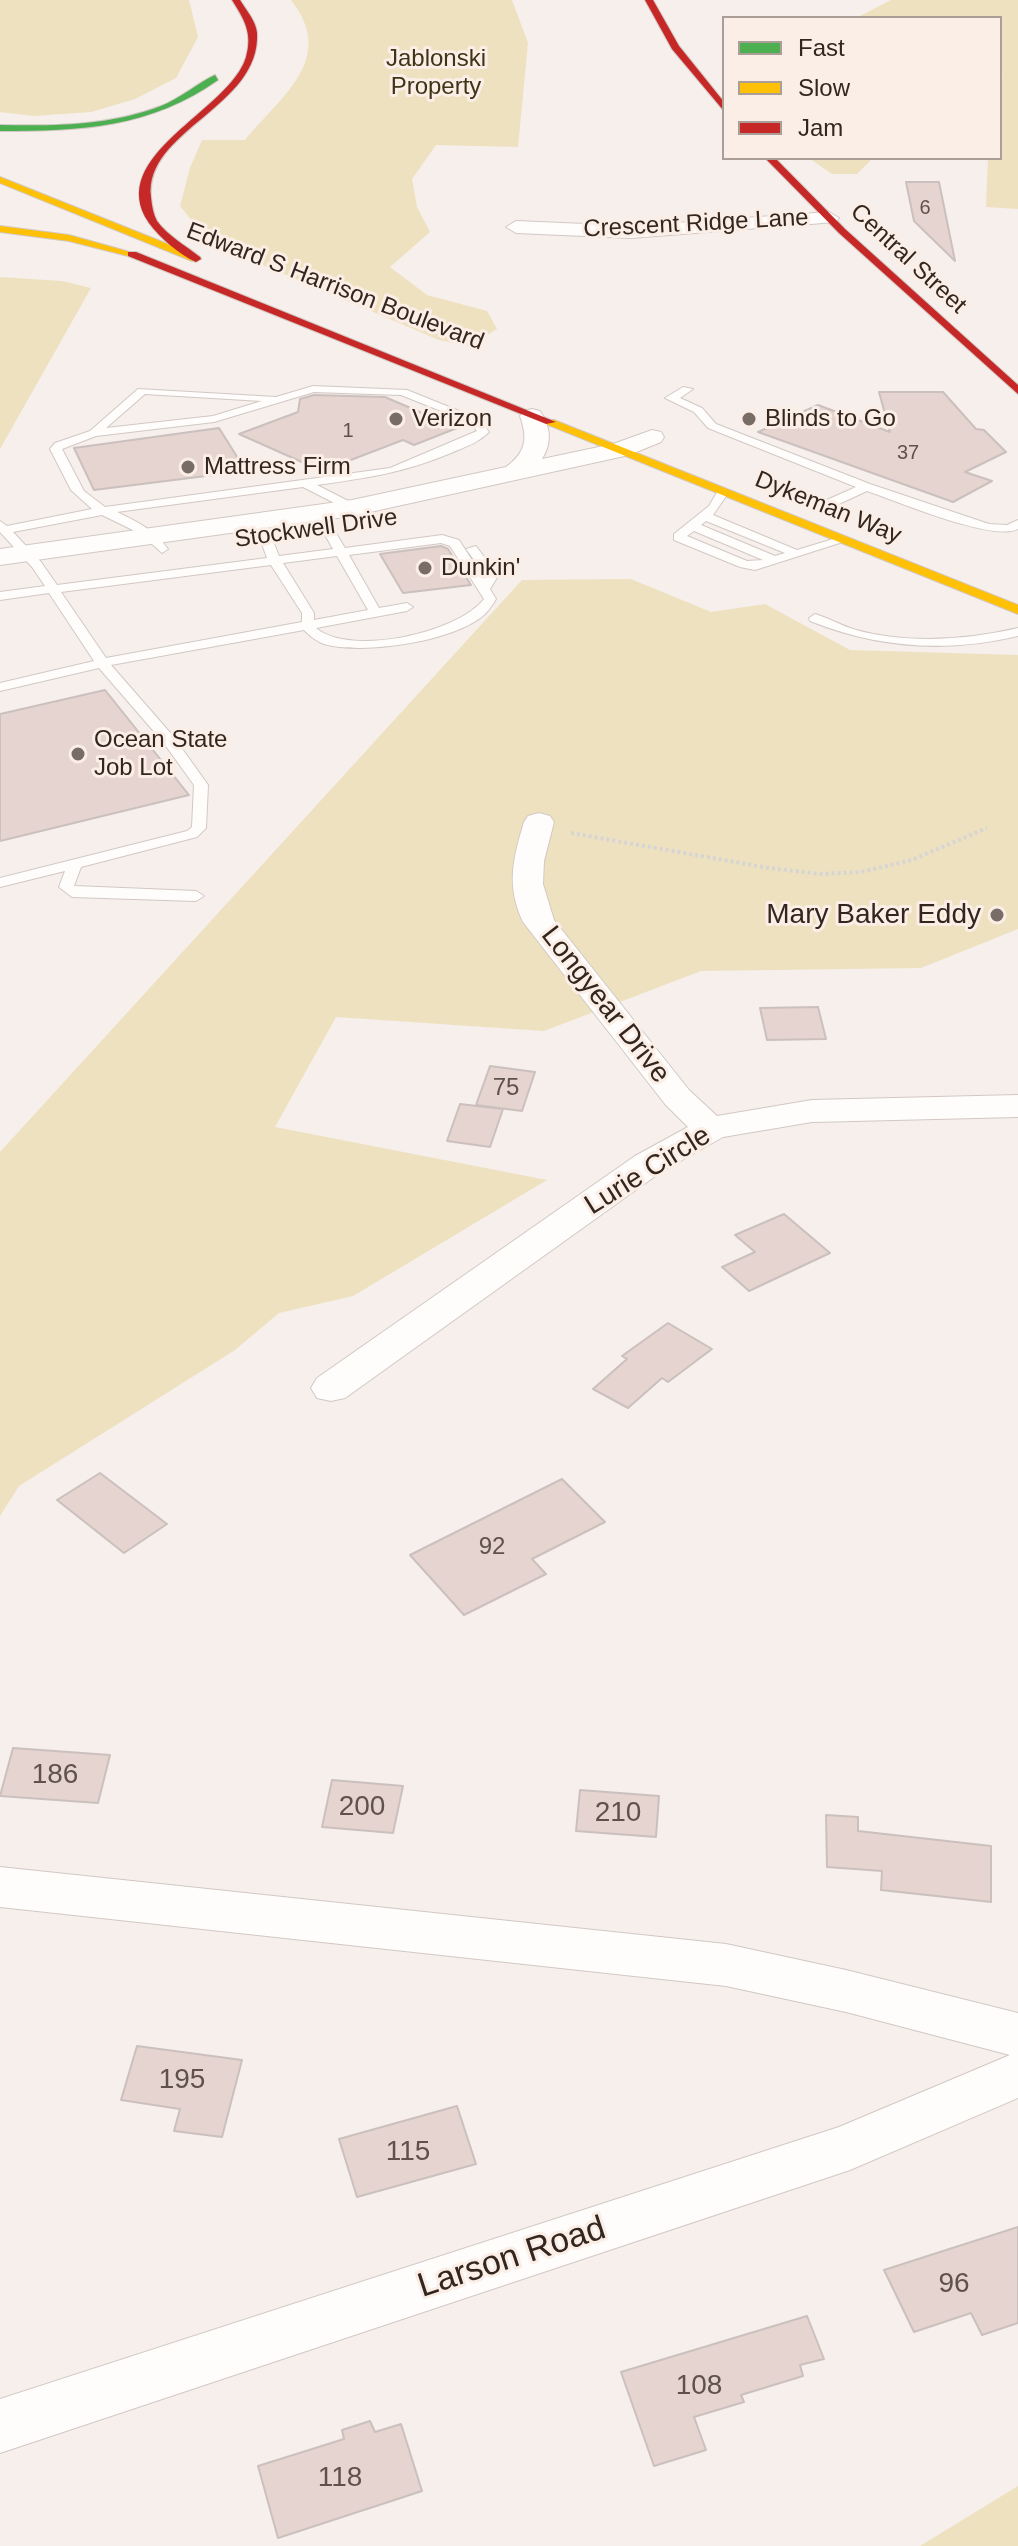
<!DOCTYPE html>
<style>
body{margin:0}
#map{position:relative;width:1018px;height:2546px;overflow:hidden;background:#f6efeb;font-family:Helvetica,sans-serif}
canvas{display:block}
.legend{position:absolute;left:722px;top:16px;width:280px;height:144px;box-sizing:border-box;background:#fbeee6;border:2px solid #ab9e96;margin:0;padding:10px 14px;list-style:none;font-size:24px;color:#32261f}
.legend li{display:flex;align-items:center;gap:16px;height:40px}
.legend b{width:40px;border:2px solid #ab9e96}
</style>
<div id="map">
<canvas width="1018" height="2546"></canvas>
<ul class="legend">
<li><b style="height:10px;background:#4caf50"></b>Fast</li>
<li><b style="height:10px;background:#ffc107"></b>Slow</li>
<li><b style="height:10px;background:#c62828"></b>Jam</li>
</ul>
</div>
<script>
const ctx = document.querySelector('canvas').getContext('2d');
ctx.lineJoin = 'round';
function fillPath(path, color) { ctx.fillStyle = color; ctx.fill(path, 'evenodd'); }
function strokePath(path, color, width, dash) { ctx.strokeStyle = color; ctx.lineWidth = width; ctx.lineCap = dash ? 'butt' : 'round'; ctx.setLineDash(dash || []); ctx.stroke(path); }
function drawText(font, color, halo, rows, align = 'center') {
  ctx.font = font + ' Helvetica,sans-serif'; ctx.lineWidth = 6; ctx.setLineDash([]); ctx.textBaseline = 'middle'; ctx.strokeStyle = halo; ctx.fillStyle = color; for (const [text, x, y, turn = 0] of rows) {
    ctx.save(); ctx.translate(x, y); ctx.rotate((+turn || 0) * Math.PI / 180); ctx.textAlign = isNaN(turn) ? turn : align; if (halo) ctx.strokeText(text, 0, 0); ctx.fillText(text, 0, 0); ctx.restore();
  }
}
fillPath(new Path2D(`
 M0 0H189L198 37 176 78 135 99 91 112 34 116 0 112Z
 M291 0H512L528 43 518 147 436 145 412 179 417 207 430 232 390 267 427 295 487 311 497 329 470 346 439 340 209 242 180 206 190 168 202 140H245C282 95 337 59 291 0Z
 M891 0H1018V209L986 207 988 158H1000V82L1003 78 1000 76V18L858 17Z
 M809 158H873L857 174H832Z
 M0 277 62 281 91 288 0 449Z
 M631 579 711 612 765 604 850 650 1018 655V929L921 968 701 971 544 1031 336 1017 275 1127 547 1180 353 1296 279 1313 235 1350 19 1486 0 1516V1152L522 580Z
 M1018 2486V2546H920Z`), '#eee1c0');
const building = new Path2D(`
 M906 182H939L955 261 914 221Z
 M879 392H943L976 429 984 430 1006 452 965 472 992 481 953 502 758 432 818 405 890 432Z
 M314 395 385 397 457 428 414 445 403 440 322 471 239 434 298 412 300 399Z
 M219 428 246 471 94 490 74 448Z
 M441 546 448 549 471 585 403 593 380 554Z
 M105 690 189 795 0 841V714Z
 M818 1007 826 1039 767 1040 760 1008Z
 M490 1066 535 1072 522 1111 476 1105Z
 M460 1104 503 1109 490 1147 447 1141Z
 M784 1214 830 1253 749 1291 722 1267 755 1252 735 1235Z
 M668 1323 712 1349 668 1382 662 1378 628 1408 593 1389 627 1359 622 1356Z
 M100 1473 167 1524 124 1553 57 1500Z
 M562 1479 605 1522 532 1559 546 1574 464 1615 410 1555Z
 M13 1748 110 1755 98 1803 0 1796Z
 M332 1780 403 1786 393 1833 322 1827Z
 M580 1790 659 1796 656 1837 576 1831Z
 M826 1815 858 1817V1831L991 1846V1902L881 1890 882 1871 827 1867Z
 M137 2046 242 2060 222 2137 174 2131 180 2109 121 2100Z
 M457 2106 476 2164 357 2197 339 2139Z
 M1018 2227V2323L982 2335 971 2313 914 2332 884 2270Z
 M807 2316 824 2359 800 2365 803 2376 741 2395 744 2402 694 2417 706 2450 654 2466 621 2372Z
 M370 2421 375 2432 401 2424 422 2491 278 2538 258 2466 344 2439 342 2430Z`);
fillPath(building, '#e5d4cf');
strokePath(building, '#cbc0bd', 2);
const lane = new Path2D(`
 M313 386 407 390 479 419 489 432C478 443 465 447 451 453 403 473 367 478 317 485L356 505V511L352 512 303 487 117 512C138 522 154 530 168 549L162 553 141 534 102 515 13 532 41 562 57 585 267 558 259 536 265 532 271 536 279 556 333 549 321 528 327 524 331 525 345 548 442 535 459 540 484 579 486 576 466 549 476 546 498 576 490 589 496 599C493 604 489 610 485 614 455 642 362 655 324 644 316 641 310 636 304 630L111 665 173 736 208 785 206 828 197 837 81 867 74 886 196 891 204 896 196 901 72 897 59 887 65 871 0 887V878L187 831 192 827 194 785 163 742 99 668 0 691V683L94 661 49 593 0 600V592L45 586 32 567 0 532V521L7 526 92 509 71 490 50 449 55 443 90 431 138 389 276 397ZM314 392 401 395 471 423 477 431 390 468 105 507 84 491 62 449 96 436 214 422ZM145 394 262 401 213 416 106 428ZM441 543 450 546 484 599C458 633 350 657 316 628L407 611 413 607 407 603 379 608 349 555ZM337 556 368 610 314 620V613L283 563ZM271 565 302 613V622L106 658 61 592Z
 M683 387 693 389 680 398 702 408 716 424 870 484 989 524 1007 525 1018 520V529C992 542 897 501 867 491L828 509H820V503L856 487 708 428 694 412 665 398Z
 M719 489 729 492 713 515 797 550 843 536 849 540 755 570 740 567 674 540V534L709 506ZM706 521 785 553 775 556 701 525ZM694 531 763 560 747 561 687 536Z
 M815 614C829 618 842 626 856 630 908 644 966 640 1018 628V636C947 653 877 648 810 621L809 618Z`);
const street = new Path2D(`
 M829 212 839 218 836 222 631 238 516 233 506 227 516 221 631 226Z
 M532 409 540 411C551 427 552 443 542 459L613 444 652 430 661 432 664 437 661 442 629 455 352 516 0 565V549L352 500 506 467C526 452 528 439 520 416L524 411Z
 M539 813 550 816 554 822 544 861 543 884 554 920 689 1090 717 1116 812 1100 1018 1095V1117L812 1122 723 1137 661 1172 345 1398 331 1401 317 1398 311 1388 317 1378 635 1156 688 1127 665 1104 523 922C506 886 513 858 524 822L528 816Z
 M0 1867 726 1944 846 1970 1018 2013V2098L850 2170 0 2453V2399L839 2127 1010 2055 846 2012 726 1986 0 1907Z`);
const fast = new Path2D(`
 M215 75 218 80C150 128 81 131 0 131V125C54 126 109 126 161 106 181 98 196 84 215 75Z`);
const slow = new Path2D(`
 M0 177 200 257 201 259 192 261 0 183Z
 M0 226 69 235 137 254 132 257 69 241 0 232Z
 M546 420H554L1018 605V614L546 424Z`);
const jam = new Path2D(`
 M232 0H240C246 10 256 21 257 33 261 107 144 130 151 197 152 206 153 213 157 221 168 236 186 246 200 257L201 259 196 262C180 255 160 238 149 223 103 156 231 110 246 57 253 33 244 19 232 0Z
 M645 0H653L679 46 724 102V111L672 49Z
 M765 158H775L845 229 1018 385V394L839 233Z
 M128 252H136L556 422 546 424 128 256Z`);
strokePath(lane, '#d2c8c3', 2);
strokePath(street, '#d2c8c3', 2);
strokePath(fast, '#d2c8c3', 2);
strokePath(slow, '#d2c8c3', 2);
strokePath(jam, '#d2c8c3', 2);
strokePath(new Path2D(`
 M571 833 769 868 821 874 861 872 912 860 987 828`), '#d7d5d3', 4, [3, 3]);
fillPath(lane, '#fefdfc');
fillPath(street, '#fefdfc');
fillPath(fast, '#4caf50');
fillPath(slow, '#ffc107');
fillPath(jam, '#c62828');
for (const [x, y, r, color] of [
 [396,419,8,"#776c66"],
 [749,419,8,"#776c66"],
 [188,467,8,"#776c66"],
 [425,568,8,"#776c66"],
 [78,754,8,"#776c66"],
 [997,915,8,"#776c66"]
]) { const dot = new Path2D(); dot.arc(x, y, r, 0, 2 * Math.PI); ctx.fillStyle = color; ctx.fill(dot); strokePath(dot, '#fbeee6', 3); }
drawText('20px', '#5f524b', null, [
 ["6",925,208],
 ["1",348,431],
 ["37",908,453]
]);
drawText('24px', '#3f3516', '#fbeee6', [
 ["Jablonski",436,59],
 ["Property",436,87]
]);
drawText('24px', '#32261f', '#fbeee6', [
 ["Crescent Ridge Lane",696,224,-3],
 ["Central Street",908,259,43],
 ["Edward S Harrison Boulevard",335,287,21],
 ["Dykeman Way",828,508,22],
 ["Stockwell Drive",316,529,-8]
]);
drawText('24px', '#32261f', '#fbeee6', [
 ["Verizon",412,419],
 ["Blinds to Go",765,419],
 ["Mattress Firm",204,467],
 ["Dunkin'",441,568],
 ["Ocean State",94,740],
 ["Job Lot",94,768]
], 'left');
drawText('24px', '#5f524b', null, [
 ["75",506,1088],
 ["92",492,1547]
]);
drawText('28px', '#32261f', '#fbeee6', [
 ["Mary Baker Eddy",981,915]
], 'right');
drawText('28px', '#32261f', '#fbeee6', [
 ["Longyear Drive",605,1005,52],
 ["Lurie Circle",648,1171,-32]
]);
drawText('28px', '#5f524b', null, [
 ["186",55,1775],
 ["200",362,1807],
 ["210",618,1813],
 ["195",182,2080],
 ["115",408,2152],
 ["96",954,2284],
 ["108",699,2386],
 ["118",340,2478]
]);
drawText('34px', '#32261f', '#fbeee6', [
 ["Larson Road",512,2258,-18]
]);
</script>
